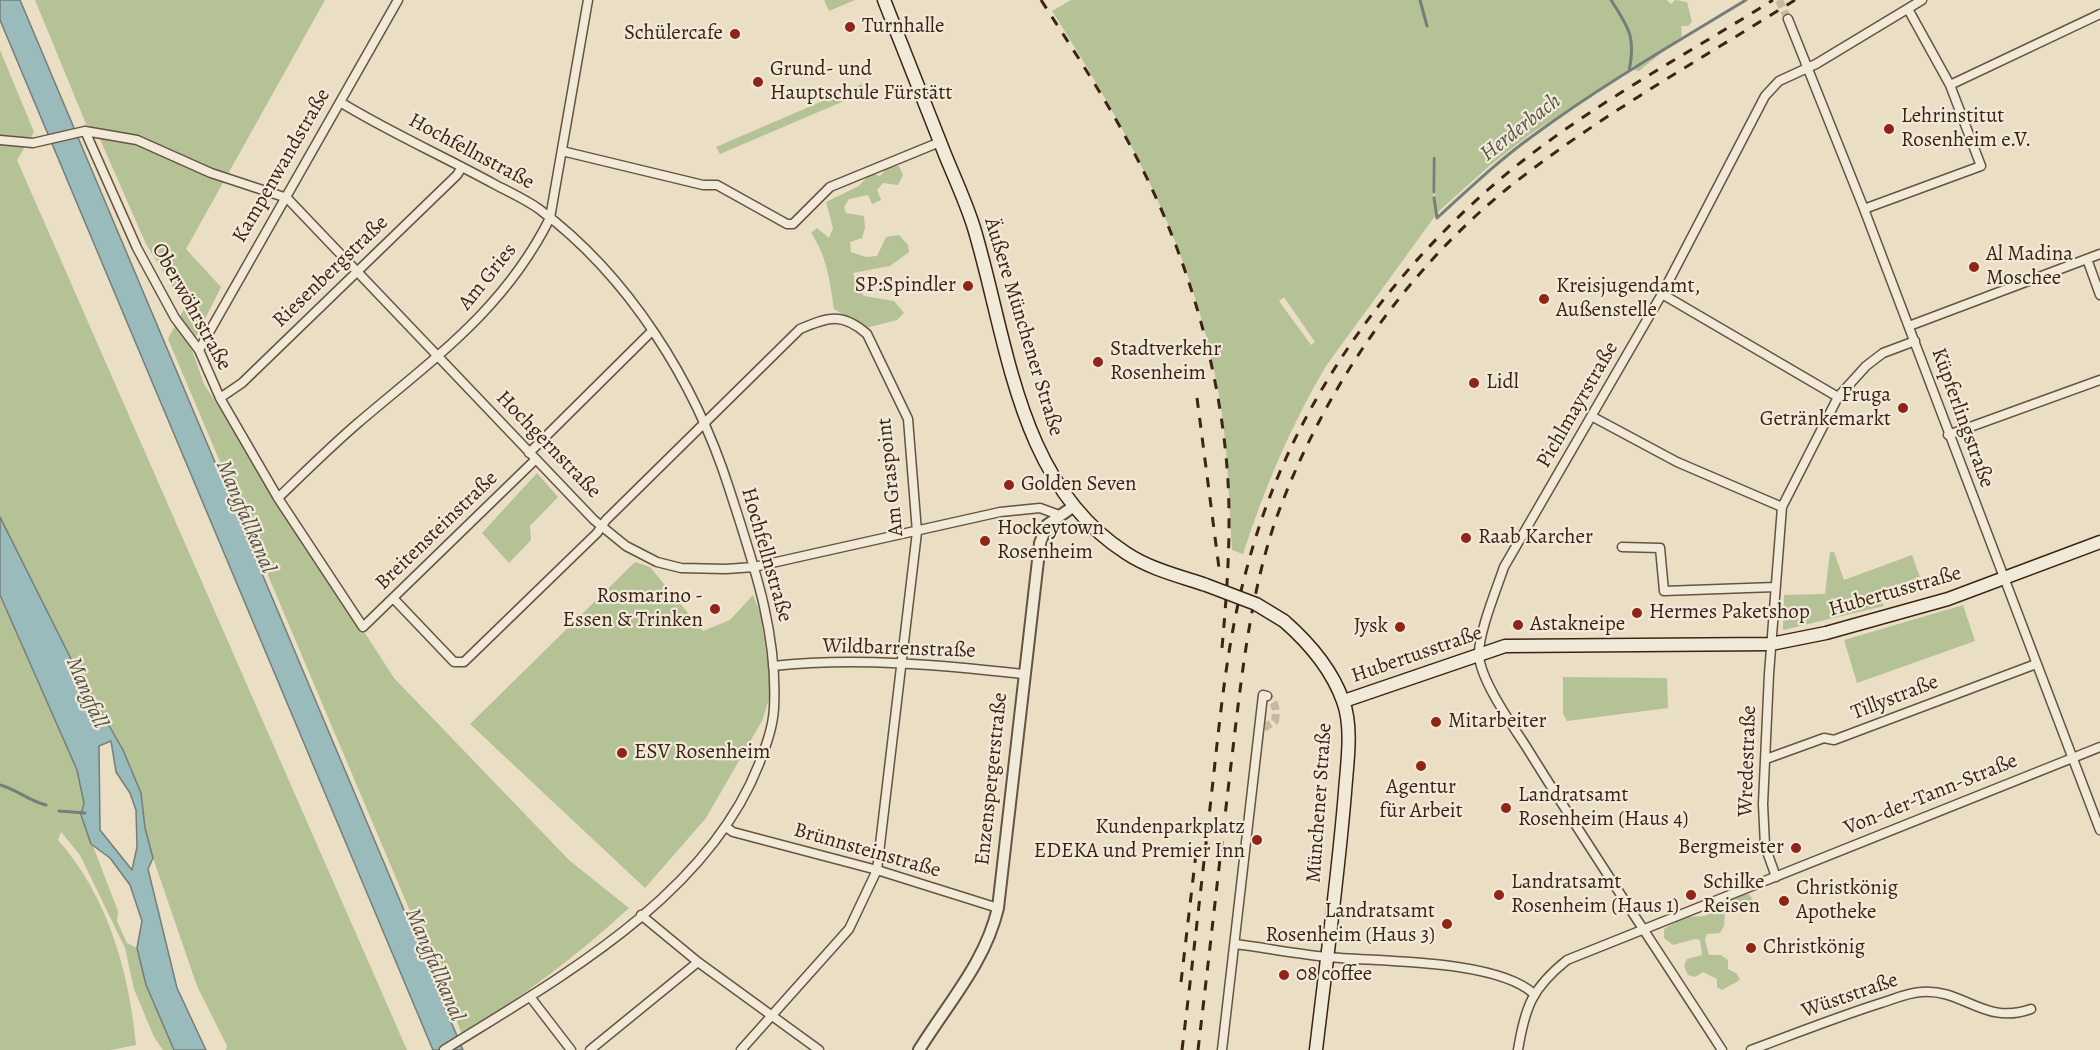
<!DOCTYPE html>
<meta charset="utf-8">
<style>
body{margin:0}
canvas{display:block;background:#eadec4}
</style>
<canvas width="2100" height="1050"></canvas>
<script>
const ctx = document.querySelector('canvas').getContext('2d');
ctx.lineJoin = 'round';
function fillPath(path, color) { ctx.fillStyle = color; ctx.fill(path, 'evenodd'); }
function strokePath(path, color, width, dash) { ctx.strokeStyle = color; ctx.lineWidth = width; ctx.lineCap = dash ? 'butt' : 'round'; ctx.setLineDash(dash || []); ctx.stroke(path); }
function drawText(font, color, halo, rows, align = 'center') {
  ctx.font = font + ' Alegreya,serif'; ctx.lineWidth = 4.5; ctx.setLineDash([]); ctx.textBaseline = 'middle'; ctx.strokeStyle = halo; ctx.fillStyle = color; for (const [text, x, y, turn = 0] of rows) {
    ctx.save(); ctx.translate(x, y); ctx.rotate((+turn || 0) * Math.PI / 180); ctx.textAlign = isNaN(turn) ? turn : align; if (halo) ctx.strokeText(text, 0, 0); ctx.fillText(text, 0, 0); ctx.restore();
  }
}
fillPath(new Path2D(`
 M35 0H325L186 249 221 287 191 347 204 384 394 678 570 861 629 908C577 956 522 997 462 1034L168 339 185 307 146 244 96 130 86 124Z
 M824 0H855L829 11Z
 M1071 0H1667L1671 4 1675 0 1687 2 1692 22 1688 26H1681L1682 36 1639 71 1635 70V65L1529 135 1488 167 1438 212 1326 366C1291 425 1264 489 1243 554L1232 550C1229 500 1228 450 1220 400 1194 251 1132 137 1052 11ZM1435 156 1436 193 1433 197 1432 157ZM1284 297 1315 342 1311 345 1279 301Z
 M0 50 34 132 17 160 407 1050H226L227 1046 197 986 153 858 123 750 71 659 0 517Z
 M862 84 865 92 720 154 716 147Z
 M899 166 903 175 898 185 883 183 877 190 881 200 872 204 868 195 849 199 844 207 846 213 864 216 865 228 862 238 850 242 851 252 866 257 877 256 886 237 899 235 908 245 909 252 890 266 853 273 857 288 864 296 894 301 904 313 897 320 866 328 834 309C830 282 827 256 811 233L817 228 829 238 833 228 826 202 859 186 871 173 880 176 888 167Z
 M537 473 558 497 530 526 531 540 509 563 482 533Z
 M1830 552H1834L1844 580 1912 555 1920 577 1879 591 1884 606 1783 630 1784 595 1825 594Z
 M635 562 650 567 703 631 730 620 753 595 760 613 772 690 762 721 706 818 645 888 470 724Z
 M0 595 77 770 84 803 81 815 118 911 117 921 127 943 137 948 146 985 174 1050H163L154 1037 134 989 125 948 80 855 61 832 58 840C108 896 129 972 136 1045L111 1050H0Z
 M1963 605 1975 641 1857 683 1844 640Z
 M1563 677 1667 678 1668 708 1567 721 1563 714Z
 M1749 894 1753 900V910L1743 908 1725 913 1724 926 1720 933 1707 934 1705 940 1709 955H1721L1728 960V969L1737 974 1740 980 1722 990 1717 987V979L1703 972 1695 977 1688 975 1684 966 1687 959 1702 955 1700 940 1695 939 1673 945 1664 938V929L1685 917 1705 916 1737 896Z`), '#b5c296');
const water = new Path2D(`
 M0 0H20L463 1050H433L0 20Z
 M0 517 71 659 123 750 141 793 145 828 153 858 148 869 177 988 206 1050H174L146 985 137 948 142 921 130 885 110 858 91 844 81 815 84 803 77 770 0 595ZM111 741 116 772 130 793 136 810 137 847 132 870 100 830 99 746Z`);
fillPath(water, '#9abbbb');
strokePath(water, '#757e79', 1.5);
strokePath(new Path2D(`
 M1420 0 1427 26
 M1611 0C1629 28 1636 37 1629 71
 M1434 192V158
 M1434 198 1437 218C1469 189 1499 160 1534 135 1602 85 1675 43 1746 0
 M0 785C18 790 29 801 46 805
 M59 811 85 813`), '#757e79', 3);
strokePath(new Path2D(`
 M1779 0 1788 19
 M1264 728 1275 721C1277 710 1276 702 1267 696`), '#c7b9a1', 8, [8, 4]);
const minor = new Path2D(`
 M1788 19 1864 209 2100 830
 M1950 85 2100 14
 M340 102C389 132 443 156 494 184 509 192 525 199 539 209 629 276 695 382 729 488 752 560 778 631 774 708 773 727 766 746 759 764 707 897 559 978 444 1050
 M85 131 137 248 175 318 199 350 220 398 278 498 363 627 535 460
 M0 140 33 143 85 131 137 140 211 173 287 198 594 520 626 546 657 562 681 568 726 569 754 567 1000 512 1040 508 1059 515
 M562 151 703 185H717L787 224H793L830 187 940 142
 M1864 209 1981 166 1950 85 1908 9
 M2087 259 2100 295
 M1662 294 1838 397
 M1909 326 2100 254
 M199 350 398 0
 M220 398 242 383 457 175 462 167
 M1593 417 1677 462 1782 507
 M1948 435 2100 380
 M529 453 652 331
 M278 498C304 473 330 447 358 423 433 359 504 310 550 218L588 0
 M1622 547 1660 548 1664 591 1775 587
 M393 598 454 662H464L597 533 606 520 800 329C828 317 842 312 867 334L908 419 917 532 877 870 849 929 741 1050
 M773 666C855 657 942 665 1023 674
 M1766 759 1824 738 1834 740 2036 664
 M726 827 733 832 877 870 998 908
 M1776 877 1765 846 1763 804 1769 674 1782 507 1838 397 1866 366 1883 353 1915 341
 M641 915 698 962 819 1050
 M1236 944C1266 948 1297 954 1327 957 1379 962 1494 959 1533 993
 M531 998 571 1050
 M590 1050 698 962
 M1222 1050 1263 695 1267 696
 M1518 1050C1525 1007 1532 988 1567 960L2100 747
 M1722 1050C1657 949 1590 850 1527 748 1513 726 1480 680 1479 655 1478 634 1497 588 1504 567L1662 294 1765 96 1779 81 1816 64 1922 0
 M1751 1050C1794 1034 1837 1017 1881 1003 1894 999 1907 993 1921 992 1963 988 1984 1026 2031 1009`);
const tertiary = new Path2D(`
 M919 1050C948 1003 985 963 998 908L1040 543 1047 525 1074 506`);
const secondary = new Path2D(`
 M884 0C904 51 924 101 944 152 954 177 966 202 974 228 1008 341 1017 483 1126 553 1150 569 1179 576 1206 585
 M1284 621C1308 642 1332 670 1343 701 1353 727 1347 764 1345 792 1338 878 1326 964 1316 1050
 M1344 701 1505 646 1771 644 1826 633 1948 599 2100 542`);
strokePath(minor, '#685241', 11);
strokePath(tertiary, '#685241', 14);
strokePath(secondary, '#3d2315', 15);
strokePath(minor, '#f1ead9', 8);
strokePath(tertiary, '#f1ead9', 10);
strokePath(secondary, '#f1ead9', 12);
strokePath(new Path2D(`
 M1041 0C1072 48 1104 96 1131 147 1185 247 1221 367 1228 481 1231 537 1227 592 1222 648
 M1197 398 1219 568
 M1181 982 1197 845
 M1182 1050C1193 960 1203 870 1213 781 1221 708 1228 635 1248 564 1288 414 1381 281 1498 181 1581 110 1681 58 1773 0
 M1198 1050C1210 949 1221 848 1233 748 1242 672 1251 591 1276 519 1322 392 1403 273 1508 188 1597 117 1698 61 1795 0`), '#3d2315', 3, [10, 10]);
const secondaryBridge = new Path2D(`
 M1206 585 1256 604 1284 621`);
strokePath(secondaryBridge, '#3d2315', 15, []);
strokePath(secondaryBridge, '#f1ead9', 12);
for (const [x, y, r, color] of [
 [850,27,6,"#8f2418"],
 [735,34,6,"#8f2418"],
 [758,82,6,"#8f2418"],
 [1889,129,6,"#8f2418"],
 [1974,267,6,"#8f2418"],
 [968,286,6,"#8f2418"],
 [1544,299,6,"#8f2418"],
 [1098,362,6,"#8f2418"],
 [1474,383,6,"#8f2418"],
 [1903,408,6,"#8f2418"],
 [1009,485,6,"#8f2418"],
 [1466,538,6,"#8f2418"],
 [985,541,6,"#8f2418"],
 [715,609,6,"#8f2418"],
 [1637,613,6,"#8f2418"],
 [1518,625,6,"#8f2418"],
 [1400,627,6,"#8f2418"],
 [1436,722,6,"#8f2418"],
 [622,753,6,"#8f2418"],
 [1421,766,6,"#8f2418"],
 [1506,808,6,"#8f2418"],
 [1257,840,6,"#8f2418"],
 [1796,848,6,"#8f2418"],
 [1499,895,6,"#8f2418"],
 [1691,895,6,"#8f2418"],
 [1784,901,6,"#8f2418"],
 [1447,924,6,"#8f2418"],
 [1751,948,6,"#8f2418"],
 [1284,975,6,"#8f2418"]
]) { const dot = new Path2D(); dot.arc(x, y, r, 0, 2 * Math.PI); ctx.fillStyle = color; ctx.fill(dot); strokePath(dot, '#f1ead9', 2); }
drawText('21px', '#3d2315', '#f1ead9', [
 ["Turnhalle",862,27],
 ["Schülercafe",723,34,"right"],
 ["Grund- und",770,70],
 ["Hauptschule Fürstätt",770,94],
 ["Lehrinstitut",1901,117],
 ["Rosenheim e.V.",1901,141],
 ["Al Madina",1986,255],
 ["Moschee",1986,279],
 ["SP:Spindler",956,286,"right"],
 ["Kreisjugendamt,",1556,287],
 ["Außenstelle",1556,311],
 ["Stadtverkehr",1110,350],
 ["Rosenheim",1110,374],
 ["Lidl",1486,383],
 ["Fruga",1891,396,"right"],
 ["Getränkemarkt",1891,420,"right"],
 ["Golden Seven",1021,485],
 ["Hockeytown",997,529],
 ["Rosenheim",997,553],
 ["Raab Karcher",1478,538],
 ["Rosmarino -",703,597,"right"],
 ["Essen & Trinken",703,621,"right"],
 ["Hermes Paketshop",1649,613],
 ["Astakneipe",1530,625],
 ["Jysk",1388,627,"right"],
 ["Mitarbeiter",1448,722],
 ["ESV Rosenheim",634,753],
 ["Agentur",1421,788,"center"],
 ["für Arbeit",1421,812,"center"],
 ["Landratsamt",1518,796],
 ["Rosenheim (Haus 4)",1518,820],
 ["Kundenparkplatz",1245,828,"right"],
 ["EDEKA und Premier Inn",1245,852,"right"],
 ["Bergmeister",1784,848,"right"],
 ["Landratsamt",1511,883],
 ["Rosenheim (Haus 1)",1511,907],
 ["Schilke",1703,883],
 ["Reisen",1703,907],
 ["Christkönig",1796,889],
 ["Apotheke",1796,913],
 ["Landratsamt",1435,912,"right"],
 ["Rosenheim (Haus 3)",1435,936,"right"],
 ["Christkönig",1763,948],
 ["08 coffee",1296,975]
], 'left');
drawText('21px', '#3d2315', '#f1ead9', [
 ["Hochfellnstraße",471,152,28],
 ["Kampenwandstraße",282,166,-60],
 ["Riesenbergstraße",331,272,-44],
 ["Am Gries",488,277,-51],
 ["Oberwöhrstraße",191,307,61],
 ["Äußere Münchener Straße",1023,327,73],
 ["Pichlmayrstraße",1578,405,-60],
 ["Küpferlingstraße",1962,418,70],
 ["Hochgernstraße",548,445,46],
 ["Am Graspoint",891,477,-96],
 ["Breitensteinstraße",437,531,-44],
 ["Hochfellnstraße",766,555,74],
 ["Hubertusstraße",1895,592,-16],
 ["Wildbarrenstraße",899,649,2],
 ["Hubertusstraße",1417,655,-19],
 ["Tillystraße",1895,698,-21],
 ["Wredestraße",1748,761,-88],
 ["Enzenspergerstraße",992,779,-84],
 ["Von-der-Tann-Straße",1931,795,-22],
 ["Münchener Straße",1320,803,-86],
 ["Brünnsteinstraße",867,851,16],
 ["Wüststraße",1850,996,-19]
]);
drawText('italic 22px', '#595147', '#f1ead9', [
 ["Herderbach",1521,128,-38],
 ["Mangfallkanal",245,517,67],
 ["Mangfall",86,693,67],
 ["Mangfallkanal",434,965,67]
]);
</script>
